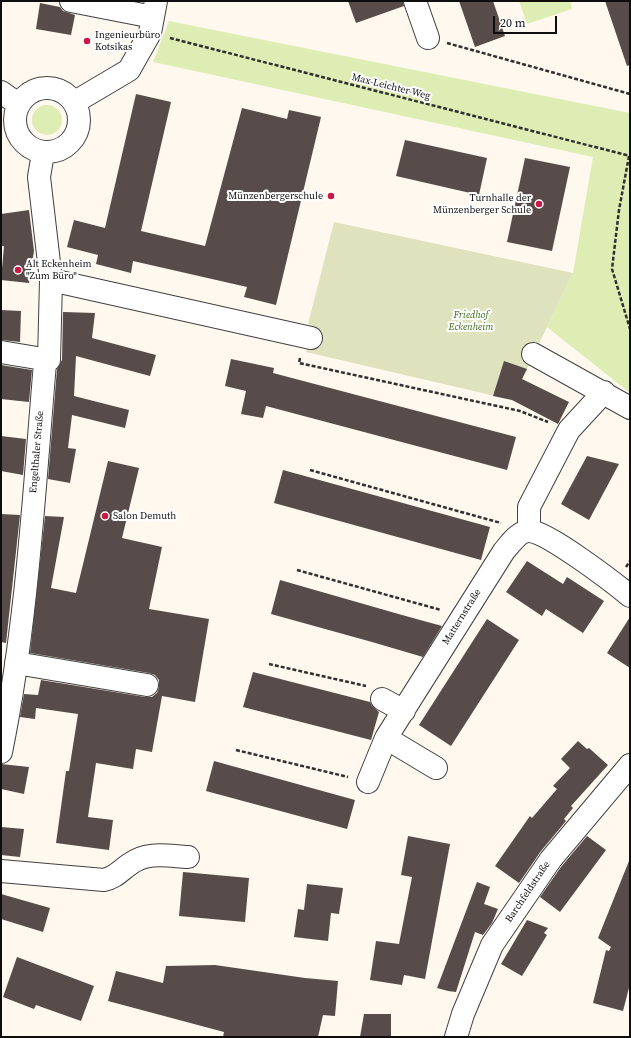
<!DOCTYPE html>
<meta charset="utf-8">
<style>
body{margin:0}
#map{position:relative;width:631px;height:1038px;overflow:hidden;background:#fff8ee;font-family:"Source Serif 4",serif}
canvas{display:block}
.frame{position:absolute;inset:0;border:2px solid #0e0e0e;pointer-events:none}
.scale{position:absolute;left:493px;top:16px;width:64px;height:18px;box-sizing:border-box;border:2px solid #0e0e0e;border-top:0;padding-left:5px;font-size:12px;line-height:14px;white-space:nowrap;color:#0e0e0e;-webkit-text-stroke:3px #fff;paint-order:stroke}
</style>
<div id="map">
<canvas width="631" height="1038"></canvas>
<div class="frame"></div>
<div class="scale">20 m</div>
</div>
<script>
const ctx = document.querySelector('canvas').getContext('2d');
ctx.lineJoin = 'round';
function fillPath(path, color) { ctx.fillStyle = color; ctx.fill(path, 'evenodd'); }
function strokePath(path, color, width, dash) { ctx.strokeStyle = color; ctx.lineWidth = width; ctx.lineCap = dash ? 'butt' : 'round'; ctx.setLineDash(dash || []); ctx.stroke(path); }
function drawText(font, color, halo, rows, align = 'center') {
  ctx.font = font + ' "Source Serif 4",serif'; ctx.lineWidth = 4; ctx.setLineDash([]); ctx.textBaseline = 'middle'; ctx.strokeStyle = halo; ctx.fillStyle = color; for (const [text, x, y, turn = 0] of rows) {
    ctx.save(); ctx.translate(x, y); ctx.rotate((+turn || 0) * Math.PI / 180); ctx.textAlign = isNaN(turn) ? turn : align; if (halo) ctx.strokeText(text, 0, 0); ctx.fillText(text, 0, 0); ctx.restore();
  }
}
fillPath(new Path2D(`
 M519 1H570L572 9 527 24Z
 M169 21 630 113V393L547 327 573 273 593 157 153 62Z
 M32 120a15 15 0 1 1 30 0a15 15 0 1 1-30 0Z`), '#deedb4');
fillPath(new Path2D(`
 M334 222 573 273 512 400 306 352 313 326 308 324Z`), '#dfe3bd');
fillPath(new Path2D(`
 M348 1H403L404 6 356 23Z
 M459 1H493L505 36 475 47Z
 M605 1H630V65L627 66Z
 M40 3 60 7 63 11 75 15 71 35 36 29Z
 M136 94 171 102 141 231 205 246 242 108 287 119 289 110 321 117 276 305 244 297 247 287 133 261 131 273 96 264 98 255 67 247 74 220 105 228Z
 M405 140 487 158 479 195 396 176Z
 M525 158 570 167 552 251 507 242Z
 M29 210 34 251 29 283 1 280 4 246H1V214Z
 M1 310 21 311 20 342 1 340Z
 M63 312 95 313 92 338 156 355 150 376 76 356 74 396 129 410 125 428 72 415 68 448 76 449 70 483 48 479 57 369 62 360Z
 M231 359 274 368 273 373 516 437 507 470 266 406 263 418 241 414 246 391 225 386Z
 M504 361 527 369 522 379 569 402 558 424 512 400 493 396Z
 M1 365 32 370 29 402 1 399Z
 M1 436 26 439 23 475 1 471Z
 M587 456 619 464 589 520 561 504Z
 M108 461 139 468 122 538 162 547 149 609 209 619 195 702 162 696 152 752 136 749 133 769 96 763 88 817 113 820 109 850 56 843 66 771H69L78 714 36 708 35 719 20 717 24 694 38 695 41 680 145 697H152L157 693 159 687V680L155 675 149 673 30 653 45 516 64 517 51 588 76 593Z
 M283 470 490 527 481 560 274 503Z
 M1 514 20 515 6 643 1 642Z
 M527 561 563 584 567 577 604 601 583 633 546 609 542 616 506 592Z
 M280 580 402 615 442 626 423 657 372 642 271 614Z
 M630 617V668L607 653Z
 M487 619 519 640 451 746 419 725Z
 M253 672 370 702 372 706 379 712 371 740 243 707Z
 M578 741 587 749 589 748 608 765 571 806 573 808 564 819 566 821 541 851 519 883 495 866 530 816 532 818 557 789 553 786 570 768 561 759Z
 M214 761 355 800 347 829 206 791Z
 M1 764 29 767 24 794 1 789Z
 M1 827 24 829 20 857 1 855Z
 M408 836 450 844 425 979 404 975 402 985 370 980 376 941 399 944 412 877 401 875Z
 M587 836 606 850 560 912 540 897 561 867Z
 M629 861 630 984 623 1011 593 1003 606 950 609 951 611 947 598 938Z
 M183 872 249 878 245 922 179 916Z
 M477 882 490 887 484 904 498 909 492 923 483 935 475 932 456 992 448 991 437 988Z
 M307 884 343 888 339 914 331 913 328 941 294 937 298 909 304 910Z
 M1 894 50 908 43 932 1 919Z
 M527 920 548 928 544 933 547 935 522 976 501 964Z
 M17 957 94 986 81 1021 36 1005 34 1009 3 997Z
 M215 965 305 978 338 981 335 1016 323 1015 318 1037H223L224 1032 108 1001 116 971 163 983 166 966Z
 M364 1014H391V1037H360Z`), '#574c49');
const minor = new Path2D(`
 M71 1 153 17
 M415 1 428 38
 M15 120a32 32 0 1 1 64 0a32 32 0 1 1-64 0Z
 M1 92 18 104
 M75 102 129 70 150 33 156 1
 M51 280 311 338
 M1 352 49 360
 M533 354 630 408
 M529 531V507L569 430 604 392
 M16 663 147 685
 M382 699 404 711
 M386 738 504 551C510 544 520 530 530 531 549 533 613 582 630 596
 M1 752C27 625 34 493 45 363L49 360 51 280 39 177 43 153
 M368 782 386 738 436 768
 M1 871 104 880C115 878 121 870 130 864 147 851 168 856 188 857
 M456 1037 463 1014 492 945 551 859 630 765`);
strokePath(minor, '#414141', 24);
strokePath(new Path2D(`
 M170 38 630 156
 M447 43 630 94
 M629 156 619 210 612 269 630 329
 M300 358 299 363 520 411 548 422
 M310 470 501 523
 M626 567 630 561
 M297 570 441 610
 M269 664 366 686
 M236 750 348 777`), '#303030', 2.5, [4, 2]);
strokePath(minor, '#fff', 22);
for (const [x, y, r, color] of [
 [87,41,4,"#ca1947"],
 [331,196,4,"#ca1947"],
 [539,204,4,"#ca1947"],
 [18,270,4,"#ca1947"],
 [105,516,4,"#ca1947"]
]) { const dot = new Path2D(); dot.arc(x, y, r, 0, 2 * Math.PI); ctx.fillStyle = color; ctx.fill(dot); strokePath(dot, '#fff', 1.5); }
drawText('10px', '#0e0e0e', '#fff', [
 ["Ingenieurbüro",95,35],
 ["Kotsikas",95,47],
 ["Münzenbergerschule",323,196,"right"],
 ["Turnhalle der",531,198,"right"],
 ["Münzenberger Schule",531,210,"right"],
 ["Alt Eckenheim",26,264],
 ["\"Zum Büro\"",26,276],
 ["Salon Demuth",113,516]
], 'left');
drawText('10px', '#0e0e0e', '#fff', [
 ["Max-Leichter-Weg",391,87,14],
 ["Engelthaler Straße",37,452,-85],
 ["Matternstraße",462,617,-58],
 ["Barchfeldstraße",528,892,-56]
]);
drawText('italic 10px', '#3b6b18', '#fff', [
 ["Friedhof",471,315],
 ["Eckenheim",471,327]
]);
</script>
